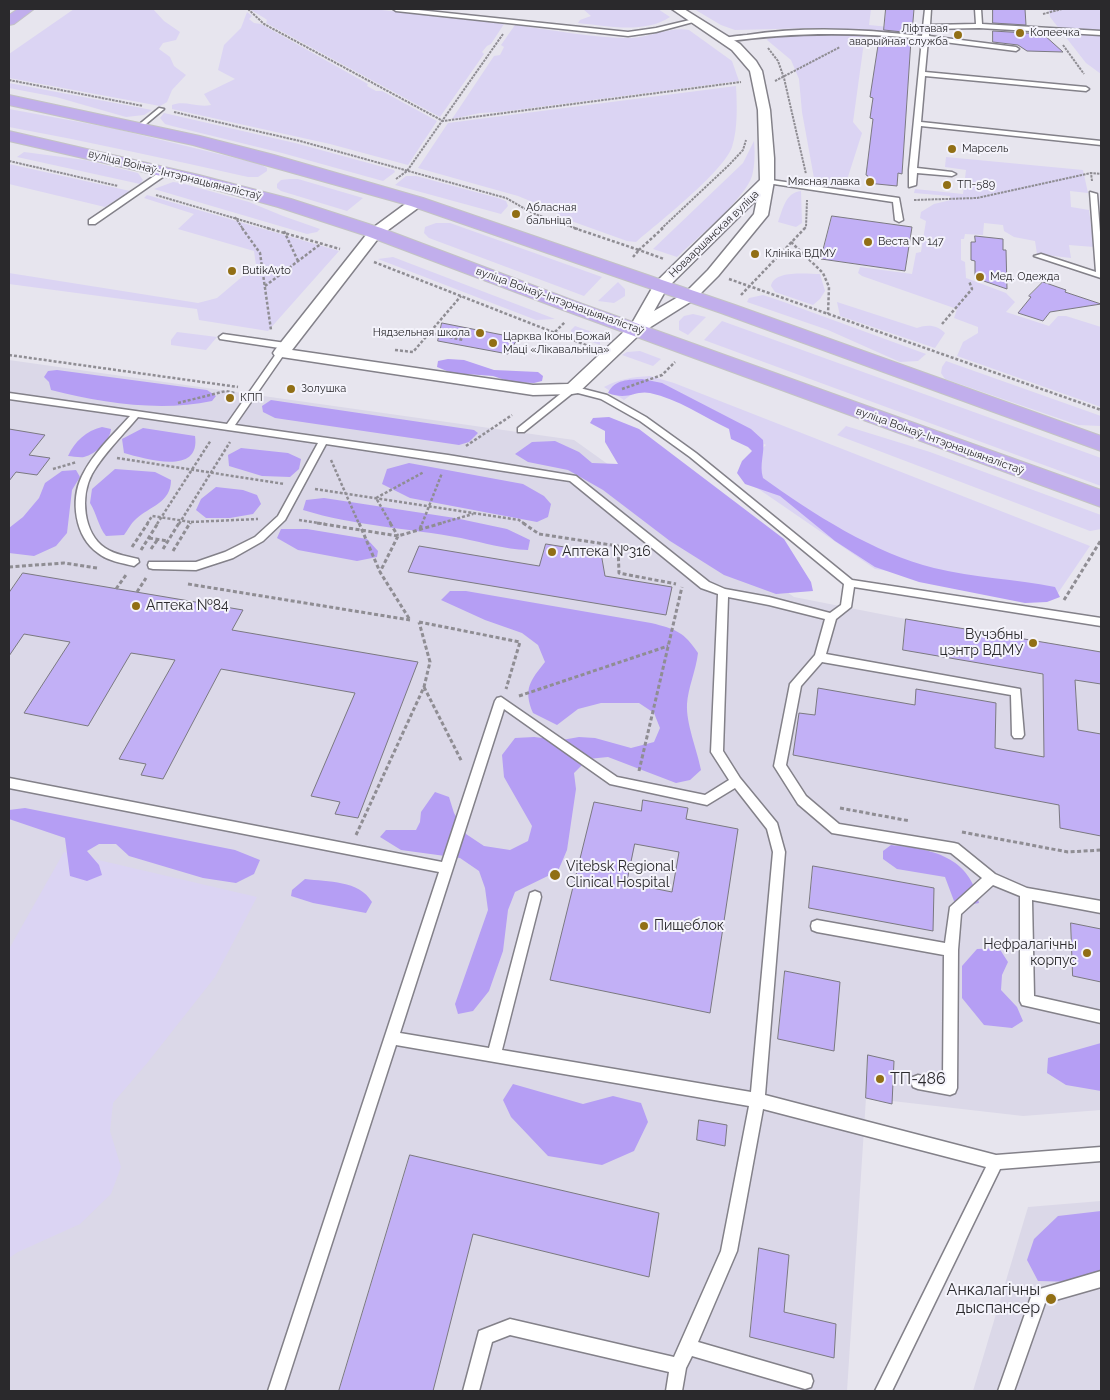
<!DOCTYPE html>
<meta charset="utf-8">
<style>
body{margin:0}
#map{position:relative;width:1110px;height:1400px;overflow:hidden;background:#e7e5ee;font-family:Raleway,sans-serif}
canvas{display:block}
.frame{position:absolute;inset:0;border:10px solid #2a292c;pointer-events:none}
</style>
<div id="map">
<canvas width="1110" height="1400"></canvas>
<div class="frame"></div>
</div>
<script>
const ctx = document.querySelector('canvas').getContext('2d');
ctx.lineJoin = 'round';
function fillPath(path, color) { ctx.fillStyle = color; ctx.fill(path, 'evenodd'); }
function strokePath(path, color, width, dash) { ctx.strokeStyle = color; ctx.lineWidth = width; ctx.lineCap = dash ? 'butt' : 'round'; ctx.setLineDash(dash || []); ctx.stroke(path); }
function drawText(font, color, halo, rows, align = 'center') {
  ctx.font = font + ' Raleway,sans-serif'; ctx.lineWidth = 4; ctx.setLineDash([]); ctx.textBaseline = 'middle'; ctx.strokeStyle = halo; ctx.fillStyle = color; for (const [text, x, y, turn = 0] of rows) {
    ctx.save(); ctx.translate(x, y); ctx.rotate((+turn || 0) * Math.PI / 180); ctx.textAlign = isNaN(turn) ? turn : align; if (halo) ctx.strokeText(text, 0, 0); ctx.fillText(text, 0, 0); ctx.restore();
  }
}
fillPath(new Path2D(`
 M9 360 574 440 794 597 906 619 1101 652V1110L1023 1116 866 1098 847 1391H9Z
 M1101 1201V1391H973L1028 1207Z`), '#dbd8e8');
fillPath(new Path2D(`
 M74 9H153L164 21 180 32 176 40 163 43 159 49 170 57 174 66 186 75 172 90 167 102 160 106 9 78V54Z
 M250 9H373L504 24 491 44 487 46 482 52 484 54 440 117 266 23 267 20C261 15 256 14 250 9Z
 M583 9H658L670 17C645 34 606 26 578 23L580 20 591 16Z
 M694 9H871L869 25 909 29 908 35 813 28 735 30 721 25Z
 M1049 9H1101V74L1086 63 1050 17Z
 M247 12 252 16 249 19 254 23 261 24 368 84 367 86 376 91H382L437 121 408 165 330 144 172 109V105C184 100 198 108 211 105L204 94 235 79 218 70 224 45 241 28Z
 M515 25C553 30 593 38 631 38 649 37 673 26 689 30L732 61 739 81 500 112 480 113 452 119 494 56 500 55 504 47 501 45Z
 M816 33 865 35 853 122 862 133 846 183 814 178 802 112 799 79 791 60 767 40 770 35Z
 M9 83 152 110 144 115 126 117 56 97 9 88Z
 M736 86C737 105 738 128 732 147 723 172 658 223 636 242L627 241 560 217 557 212 518 196 418 168 448 123Z
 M9 109 112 128 260 164 267 168V171L258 177H248C169 159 89 142 9 127Z
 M164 113 295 143 394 170 395 172 383 181 282 153 172 126 165 124 160 118Z
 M754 141C755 152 755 165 752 176 745 199 696 239 677 257L653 249 743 163Z
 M24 152 85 160 138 173 143 180 140 184 17 157Z
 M946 157 1083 170 1088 193 1070 191 1071 207 1089 210 1094 247 1069 245 1071 258 1037 254 1035 241 1014 237 1004 231 1003 225 984 223 983 235 965 234 964 239H961V260L965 262 966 278 1006 293 1015 302 1006 312 1049 326 1058 316H1066L1101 327V407L957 356 963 342 978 333V327L954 318 957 309 862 276 858 273 860 267 912 274 916 253 921 252 926 221 920 218 921 212 934 204 951 200 950 196 914 193 915 189 963 194 966 170 945 167Z
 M9 164 130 191 105 207 9 184Z
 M406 176H416L498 198 506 201 508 206 501 214 395 185Z
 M290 179H298L363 198 347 211 281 191 277 188V184L281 180Z
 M173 182 181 183 249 202 283 216 320 229 317 232 307 234 154 189Z
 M801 191 802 223 796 227 778 222C783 209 785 193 801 191Z
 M147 195 339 251 268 331 199 320 197 309 9 284V273L198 303 217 298 256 265 254 251 178 229 194 214 144 198Z
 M436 223H450L602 277 584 296 429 238 424 233 425 227Z
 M393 257 555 319 536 320 378 259Z
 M820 274 825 291 820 299 813 305 775 292 771 286C774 270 806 274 820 274Z
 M618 282 625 289V296L614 303 598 301Z
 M763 295 781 301 926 354 918 361 900 362 828 330 747 302 749 298Z
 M837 302 917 328C928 324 937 325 945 333L935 348 840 316Z
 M693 314 706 317 688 335 679 330V321L684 316Z
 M722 321 1101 458V486L704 340Z
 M575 326 595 333 600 337V345L572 334 571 330Z
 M177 332 217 337 206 350 171 345V340Z
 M640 351 661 359 653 366 622 355 627 352Z
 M946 361 1101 416V426L1078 425 945 379 941 373 942 367Z
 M650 376 674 383 1090 546 1056 596 875 569 744 479 746 463 766 445 645 385 624 400 604 387C619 379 633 377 650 376Z
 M846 426 930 452 1101 515V529L1090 531 837 435Z
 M64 852 257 897 215 977 148 1062 113 1103 110 1131 121 1167 111 1194 80 1224 18 1252 9 1258V949Z`), '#dbd4f3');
fillPath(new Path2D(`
 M448 359 464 360 494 370 538 372 543 376 542 381 534 383 511 382 493 376 452 373 437 367 438 361Z
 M57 370 207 390 216 396 212 401C160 412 102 403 51 390L49 382 44 377 48 371Z
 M642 379 662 383 751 429 763 440C765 453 759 464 763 478 811 513 876 554 934 568 974 578 1015 579 1055 587L1060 597 1047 602 1025 603 919 582 875 567 835 541 780 496 745 484 737 473 742 461 752 451 748 447 731 439 729 429C704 417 678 399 650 393 635 390 628 401 608 393 615 379 628 380 642 379Z
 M271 400 474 430 478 433 469 442 459 445 275 418 263 412 262 406Z
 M609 417 639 429 784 539 811 582 813 591 776 594 724 575 670 541 603 490 568 470 528 462 515 454 532 442 555 441 579 452 592 463 618 464 605 442V431L590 423 593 418Z
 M102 427 111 429C110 441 96 454 84 457 80 458 72 456 68 456 75 441 86 431 102 427Z
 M143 428 195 436C201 476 146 459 124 453L122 439Z
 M241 448 288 453 301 459 299 469 290 477 262 476 229 466 228 455Z
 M409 463 523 484 544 496 551 504 548 517 537 522 410 498 382 484 387 469Z
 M115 469 155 472 171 480C171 503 150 506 136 519 131 523 128 530 124 535L106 536C98 526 97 514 90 503L92 489Z
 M76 470 80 477 72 490 67 533 56 546 34 556 9 553V528L23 517 39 498 45 483 62 471Z
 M216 487 243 490 257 495 261 504 253 514 230 518H206L196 510 201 499Z
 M324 498 455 518 507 529 530 540 528 550C503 549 485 543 461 538 408 528 355 526 303 510L306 500Z
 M281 529H307L367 539 378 551 377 557 357 561 298 550 277 538Z
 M450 591H466L651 623C676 629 684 632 698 653 696 670 688 688 687 704 686 724 697 749 701 770L690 780 676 783 608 757 588 759 574 773 576 789 567 850 558 871 515 892 508 910 503 951 489 991 473 1011 458 1014 455 1004 488 910 485 888 479 871 460 858 401 850 380 837 386 830H416L420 822 421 812 435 792 449 797 454 813 466 834 484 846 510 850 528 841 532 826 504 777 502 755 515 738 534 737 562 740 579 737 595 738 631 748 654 742 660 728 654 713 639 703H601L578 709 557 725 533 713C523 689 530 681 545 662L538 645 522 633 485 620 441 600Z
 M25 808 235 850 260 860 254 874 236 883 203 878 129 856 116 844H99L87 851 99 865 102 875 87 881 70 876 65 838 9 819V810Z
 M891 845C932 849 970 856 979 903L964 906 954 901 945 877 897 869 883 859V851Z
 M305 879C328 882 359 880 372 902L366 913 313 903 291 896 292 890Z
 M999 948 1008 962 1002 975 1001 990 1017 1007 1023 1021 1012 1028 984 1025 962 998V966L977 949Z
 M1101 1043V1091L1066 1085 1047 1073 1048 1058Z
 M513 1084 583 1104 613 1096 641 1103 648 1122 634 1151 602 1165 548 1156 511 1117 503 1100Z
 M1101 1211V1275L1077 1282 1038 1281 1027 1260 1034 1239 1058 1216Z`), '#b59ef4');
const building = new Path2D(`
 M886 9H914L912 33 884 30Z
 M993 9H1025L1026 25 993 23Z
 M993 31 1043 34 1063 52 1027 51 1018 45 993 42Z
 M883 38 911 40 902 174 898 173 897 186 867 183 868 176 866 175 873 119 870 118 873 98 870 97 879 39H883Z
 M832 216 912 227 905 271 821 259Z
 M975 236 1003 239V250H1006L1007 289 975 278V261L971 260V242H975Z
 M1043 282 1066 290 1065 292 1101 304 1050 312 1043 321 1018 313 1031 297 1029 296Z
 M442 323 518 338 508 354 438 341Z
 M9 429 45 435 29 455 50 458 37 475 16 472 9 481Z
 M546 544 601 553 605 576 672 587 666 615 408 572 419 546 539 566Z
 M23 573 243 610 232 630 418 662 358 818 335 814 340 802 311 796 355 693 221 669 163 779 141 775 146 764 119 759 175 660 131 653 88 726 24 713 70 642 24 634 9 656V593Z
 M906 619 1101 652V684L1075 680 1078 730 1101 734V836L1060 828 1059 805 793 755 799 713 815 715 818 688 915 705 916 689 996 703 995 748 1044 757 1043 674 903 650Z
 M643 800 688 808 686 819 738 829 710 1013 550 980 594 802 641 811ZM635 844 679 852 672 892 627 883Z
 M813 866 934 888 933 931 809 908Z
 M1071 923 1101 929V982L1073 976Z
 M785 971 840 982 834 1051 778 1039Z
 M868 1055 894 1061 892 1104 866 1098Z
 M699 1120 727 1125 725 1146 697 1140Z
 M410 1155 659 1213 649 1277 473 1234 433 1391H339Z
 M759 1248 789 1255 784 1312 836 1324 834 1358 750 1337Z`);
fillPath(building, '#c2b0f6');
strokePath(building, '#7b7981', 1);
const service = new Path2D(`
 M393 9H409L628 32 656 28 694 19 697 21 656 32 628 36 396 11Z
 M925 9H931L930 25 976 24 975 9H981L982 24 1101 31V35L979 28 929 29V36L1016 47 1019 49 1016 51 928 40 925 72 1086 87 1089 89 1086 91 925 76 921 122 1101 141V145L921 126 917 168 952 172 956 174 952 176 917 173 916 185 909 187V170L922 39C855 32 790 32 724 42L721 40C728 36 739 36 747 35 805 26 864 29 922 36Z
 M159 108 164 109 140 129H136V127Z
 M163 170 170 172 95 224H89V220Z
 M764 179 899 198 903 220 899 222 895 220 893 202 767 183 763 181Z
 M1090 192 1097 194 1101 245V278L1034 256 1041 254 1096 272Z
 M223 334 286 343 290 346 286 349 220 339 219 337Z
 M281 350 285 353 235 425 448 455 576 476 709 582 725 589 769 597 830 613 841 605 844 584 690 457 640 421 601 399 574 392 524 432H518V428L569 387 572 386 607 395 646 417 696 453 852 580 1101 618V626L854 587 851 607 836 619 826 654 1020 689 1024 735 1022 738H1014L1012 735 1011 695 822 662 801 686 786 765 806 796 839 824 954 843 958 844 995 874 1027 888 1101 901V913L1032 900 1034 996 1101 1011V1023L1022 1005 1020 1001V896L993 885 961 914 958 950 957 1088 955 1093 950 1095 918 1089 913 1087 911 1082 913 1077 918 1075 943 1080 944 955 817 932 812 930 811 926 812 922 817 920 945 943 950 907 982 878 951 853 832 833 798 804 774 766 790 684 815 655 825 619 769 605 728 597 723 751 740 778 777 823 785 852 765 1095 996 1155 1101 1147V1161L1000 1169 892 1391H875L986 1167 763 1109 737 1251 698 1342 805 1373 811 1375 813 1381 811 1387 805 1389 692 1356 686 1368 682 1391H666L669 1372 510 1335 492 1342 479 1391H463L479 1331 510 1319 674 1357 721 1251 749 1106 396 1045 284 1391H268L439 872 9 788V778L442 862 495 701 497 698 501 697 617 777 705 795 729 780 711 752 718 594 701 588 570 481 326 444 285 520 263 541 233 558 196 570 153 569 149 568 148 565 149 562H196L225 552 255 537 278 516 318 443 138 417C123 435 104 453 92 474 80 496 83 533 105 548 115 555 127 556 138 559L139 562 134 566C122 563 108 561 98 553 75 537 70 500 82 476 93 453 113 435 130 416L9 399V393L227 424 278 351ZM504 709 610 784 707 805 735 788 767 829 773 852 751 1092 502 1050 541 897 540 893 535 891 530 893 529 897 489 1048 400 1033Z
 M1101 1271V1287L1045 1303 1014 1391H998L1033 1291Z`);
const minor = new Path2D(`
 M672 9H684L740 44 756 61 762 71 770 110 774 158V181L768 215 718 276 695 299 641 333 578 393 572 394 533 395 275 356 273 353 275 350 370 230 412 199H422L424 202 422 205 380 236 292 350 533 385 568 384 631 325 655 283 760 180 758 110 750 71 732 50ZM757 199 754 214 708 270 685 293 654 311 667 288Z`);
const primary = new Path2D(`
 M18 9H34L14 24 9 25V15Z
 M9 95 200 136 274 155 423 198 735 305 1101 436V451L721 313 411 206 193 145 9 105Z
 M9 131 199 175 291 199 381 228 577 302 1101 490V507L563 310 367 236 278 207 187 182 9 141Z`);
strokePath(service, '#838189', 3);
strokePath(minor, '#838189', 3);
strokePath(primary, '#c3c3c4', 2);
strokePath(new Path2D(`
 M248 9 264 24 443 121 741 82
 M1043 14 1062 9
 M1063 45 1084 74
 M768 48 778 61 784 78 806 174
 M9 80 143 106
 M775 81 840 47
 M174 112 300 141 506 198 532 213 578 229
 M9 161 118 186
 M396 179 407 171 503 34
 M1092 181 1091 173 1101 174
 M156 195 271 229
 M914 200 977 198 1091 173
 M235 217 243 229
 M661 229 729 165 743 150 746 140
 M804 229 806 227 807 200`), '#8f8d93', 2, [2.5, 1]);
strokePath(new Path2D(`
 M242 228 260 253 271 330
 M267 228 340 249
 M574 228 639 250 633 257
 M663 228 639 250 664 259
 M284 231 298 261
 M791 242 823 273 829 287 828 314
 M374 262 591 347
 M729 279 1101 410
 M265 286 322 243
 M741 295 805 228
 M942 324 972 289 969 281
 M555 332 565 322
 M430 333 463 340
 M395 350 413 352 461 296
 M9 355 238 387
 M622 389 662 375 675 362
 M178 403 226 391 235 393
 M466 446 512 415
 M117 458 284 484
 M331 460 359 524
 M53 469 77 462
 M315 489 519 520 525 524
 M299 520 325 524
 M191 522 258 519
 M147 524 152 516 191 522 190 524
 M157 524 211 440
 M179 524 230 442
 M391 524 376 498 424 472
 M422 524 442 473
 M438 524 473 514`), '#8f8d93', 2.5, [3, 2]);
strokePath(new Path2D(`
 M317 523 398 536 442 523
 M359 523 380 572
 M390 523 398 536
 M523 523 539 534 618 546 619 573 676 584
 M420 529 422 523
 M398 536 380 572 410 620
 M149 538 168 541
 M132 547 148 523
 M151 549 158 539
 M163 549 179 523
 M141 550 158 523
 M173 551 190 523
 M9 567 64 563 97 568
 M188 584 410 620
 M116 589 126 575
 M137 592 146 578
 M1064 600 1101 540
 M419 622 520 642 506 689
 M424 687 462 762
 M519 696 668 646
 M639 771 682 587
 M840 808 910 821
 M962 832 1068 852 1101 850
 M356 835 424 687 430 662 419 622`), '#8f8d93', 3, [4, 2.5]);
fillPath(service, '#fff');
fillPath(minor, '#fff');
fillPath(primary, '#c1aeec');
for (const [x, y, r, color] of [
 [1020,33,5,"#916f15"],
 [958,35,5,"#916f15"],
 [952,149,5,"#916f15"],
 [870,182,5,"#916f15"],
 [947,185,5,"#916f15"],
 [516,214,5,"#916f15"],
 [868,242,5,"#916f15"],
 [755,254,5,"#916f15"],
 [232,271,5,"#916f15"],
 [980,277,5,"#916f15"],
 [480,333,5,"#916f15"],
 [493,343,5,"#916f15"],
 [291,389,5,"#916f15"],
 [230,398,5,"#916f15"],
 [552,552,5,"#916f15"],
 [136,606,5,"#916f15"],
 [1033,643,5,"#916f15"],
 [555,875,6,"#916f15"],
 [644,926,5,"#916f15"],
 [1087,953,5,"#916f15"],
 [880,1079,5,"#916f15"],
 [1051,1299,6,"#916f15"]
]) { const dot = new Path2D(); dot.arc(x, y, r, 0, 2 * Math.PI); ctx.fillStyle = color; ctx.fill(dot); strokePath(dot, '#f4f3fb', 2); }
drawText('11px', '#2a292c', '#f4f3fb', [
 ["Ліфтавая",948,29,"right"],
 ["аварыйная служба",948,42,"right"],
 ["Копеечка",1030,33],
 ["Марсель",962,149],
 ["Мясная лавка",860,182,"right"],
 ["ТП-589",957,185],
 ["Абласная",526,208],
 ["бальніца",526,221],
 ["Веста № 147",878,242],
 ["Клініка ВДМУ",765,254],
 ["ButikAvto",242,271],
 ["Мед. Одежда",990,277],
 ["Нядзельная школа",470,333,"right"],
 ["Царква Іконы Божай",503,337],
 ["Маці «Лікавальніца»",503,350],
 ["Золушка",301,389],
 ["КПП",240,398]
], 'left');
drawText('11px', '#2a292c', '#f4f3fb', [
 ["вуліца Воінаў-Інтэрнацыяналістаў",175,175,14],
 ["Новааршанская вуліца",714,234,-44],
 ["вуліца Воінаў-Інтэрнацыяналістаў",560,301,20],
 ["вуліца Воінаў-Інтэрнацыяналістаў",940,441,20]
]);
drawText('14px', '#2a292c', '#f4f3fb', [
 ["Аптека №316",562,552],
 ["Аптека №84",146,606],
 ["Вучэбны",1023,635,"right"],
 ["цэнтр ВДМУ",1023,651,"right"],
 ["Vitebsk Regional",566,867],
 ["Clinical Hospital",566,883],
 ["Пищеблок",654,926],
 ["Нефралагічны",1077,945,"right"],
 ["корпус",1077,961,"right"]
], 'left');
drawText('16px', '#2a292c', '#f4f3fb', [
 ["ТП-486",890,1079],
 ["Анкалагічны",1040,1290,"right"],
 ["дыспансер",1040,1308,"right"]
], 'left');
</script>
